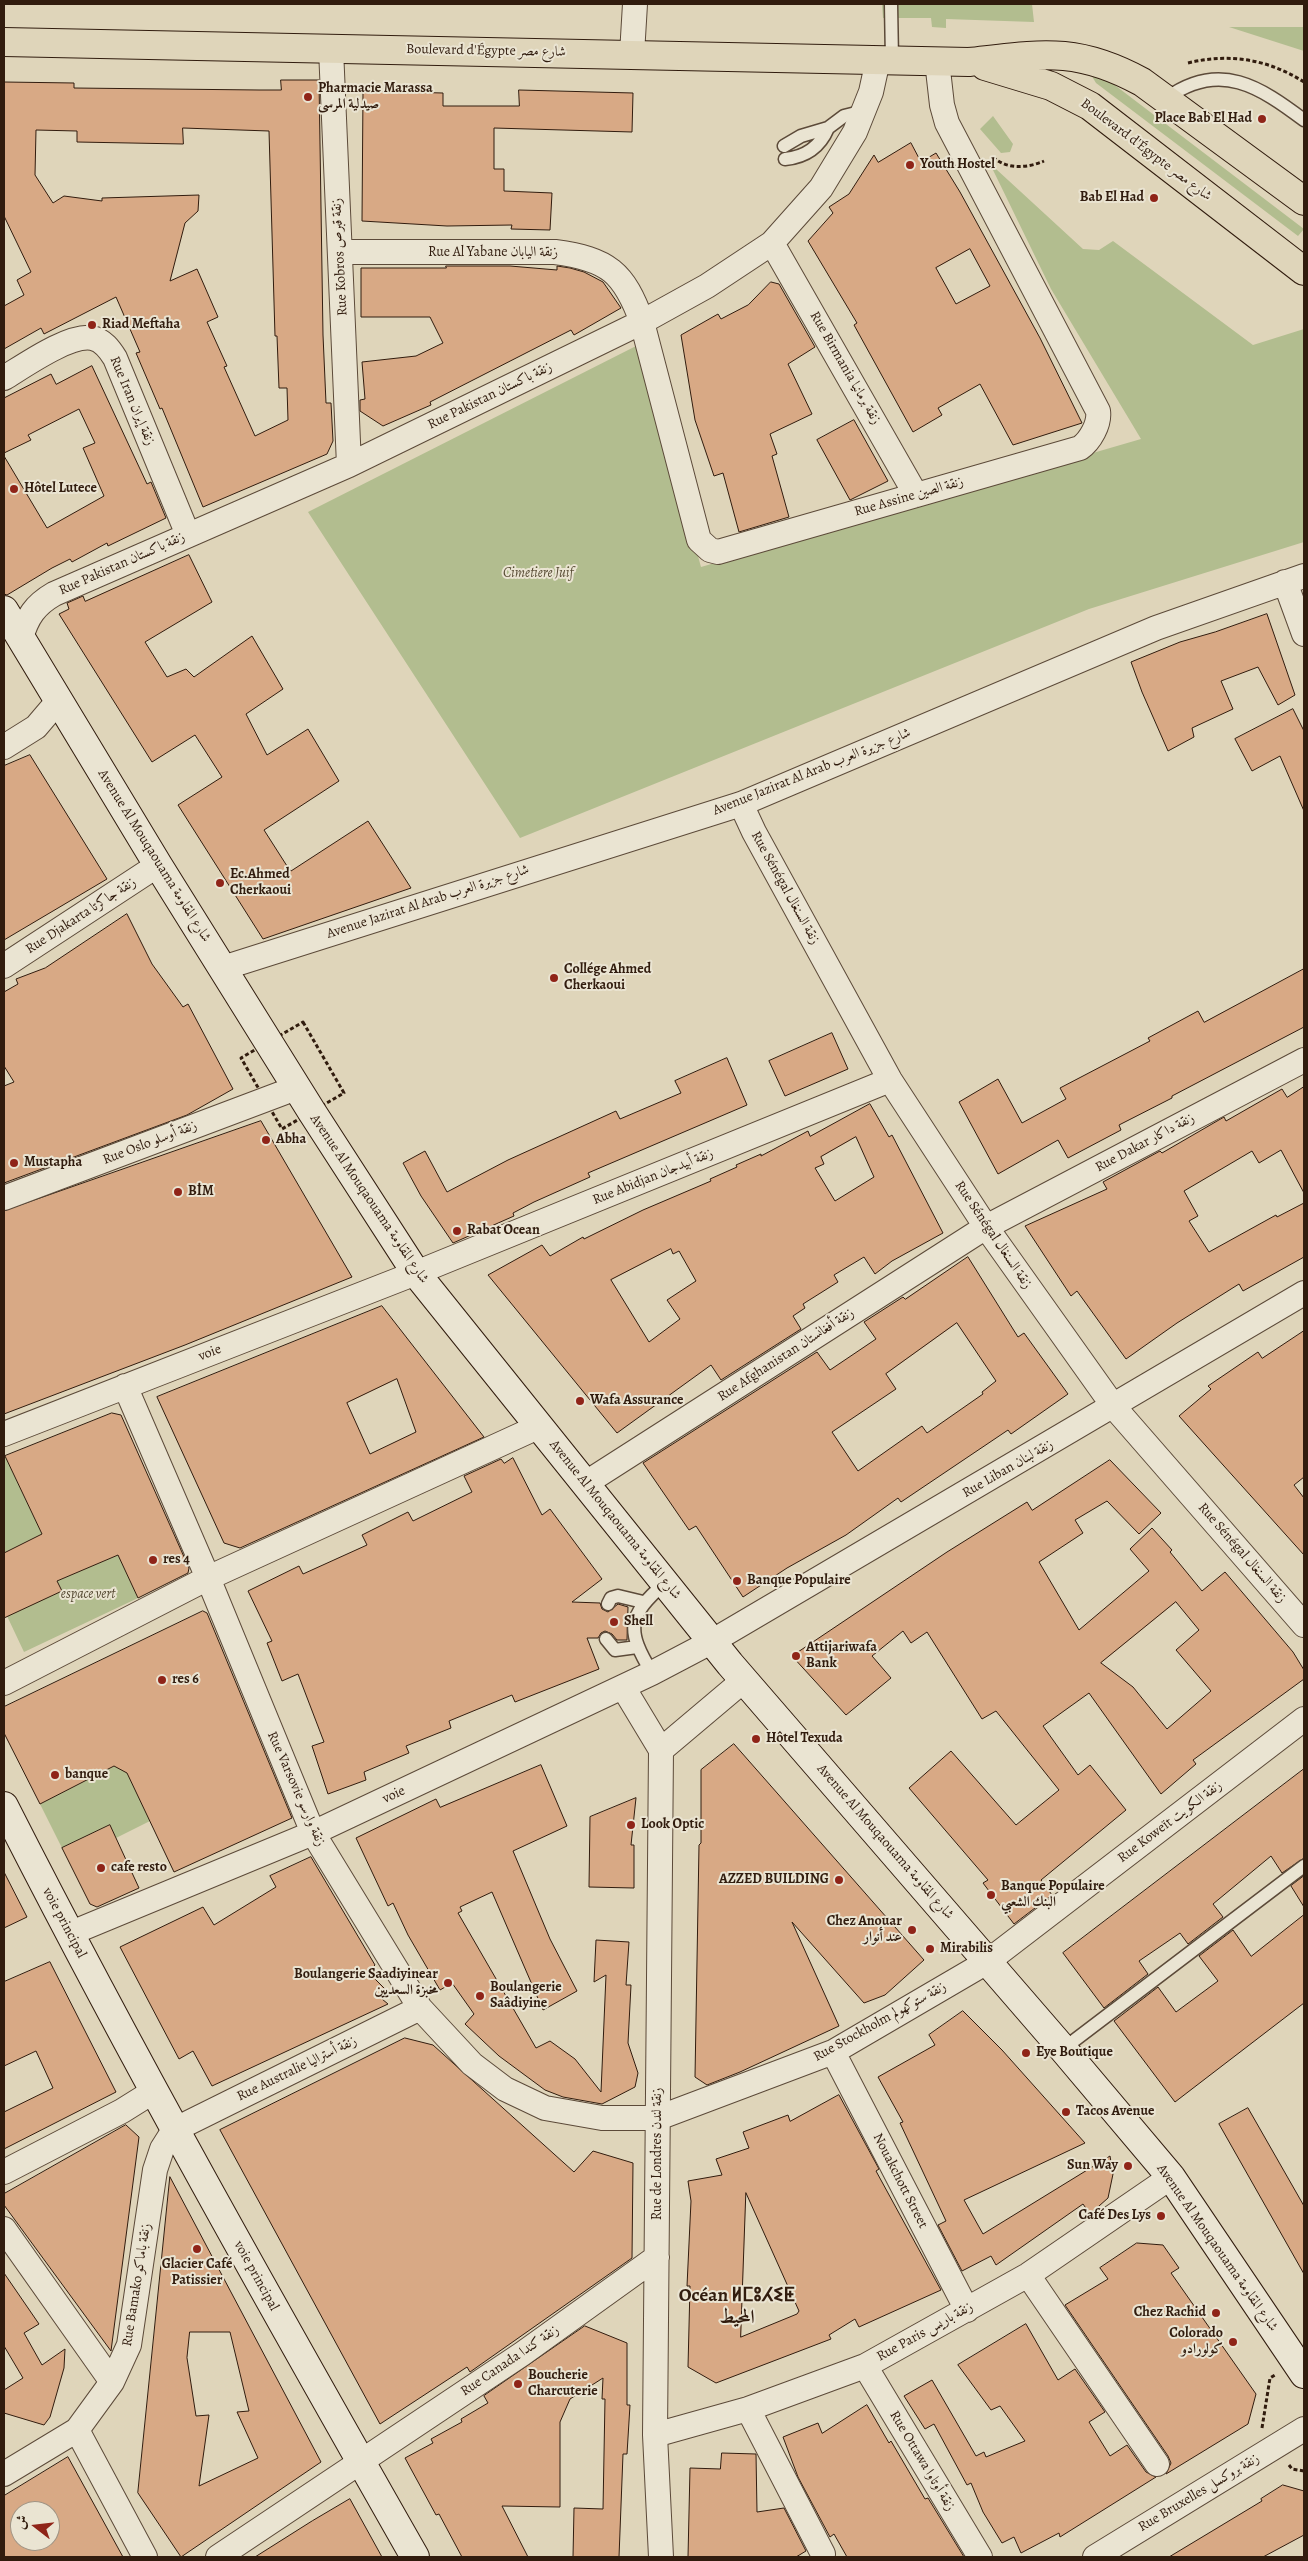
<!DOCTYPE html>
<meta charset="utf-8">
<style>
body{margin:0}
#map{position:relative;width:1308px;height:2561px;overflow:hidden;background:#dfd5ba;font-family:Alegreya,Amiri,serif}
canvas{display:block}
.frame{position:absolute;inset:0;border:5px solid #311c0e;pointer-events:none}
.north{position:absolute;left:10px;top:2501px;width:50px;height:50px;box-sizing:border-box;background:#eae4d2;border:1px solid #a09484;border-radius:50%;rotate:286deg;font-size:14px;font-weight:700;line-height:20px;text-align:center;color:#311c0e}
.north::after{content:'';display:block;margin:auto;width:18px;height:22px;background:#8f2418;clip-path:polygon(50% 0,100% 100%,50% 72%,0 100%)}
</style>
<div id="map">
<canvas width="1308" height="2561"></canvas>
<div class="frame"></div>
<div class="north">ش</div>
</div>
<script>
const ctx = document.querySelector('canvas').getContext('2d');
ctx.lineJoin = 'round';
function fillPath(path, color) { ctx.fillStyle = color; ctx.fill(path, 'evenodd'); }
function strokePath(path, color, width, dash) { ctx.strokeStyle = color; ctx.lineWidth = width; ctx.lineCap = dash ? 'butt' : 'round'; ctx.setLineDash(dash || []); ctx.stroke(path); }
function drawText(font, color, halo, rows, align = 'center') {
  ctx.font = font + ' Alegreya,Amiri,"Noto Sans Tifinagh",serif'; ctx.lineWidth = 4; ctx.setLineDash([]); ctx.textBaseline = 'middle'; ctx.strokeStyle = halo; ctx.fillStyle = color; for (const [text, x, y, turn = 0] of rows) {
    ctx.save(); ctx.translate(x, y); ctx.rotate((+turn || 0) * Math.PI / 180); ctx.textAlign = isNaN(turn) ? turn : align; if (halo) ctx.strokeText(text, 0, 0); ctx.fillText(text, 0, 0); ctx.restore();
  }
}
fillPath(new Path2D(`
 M882 4H1032L1034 22 946 19V28L932 27 931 18H883Z
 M1229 27H1304V51Z
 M1090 73 1112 83 1304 229 1298 236 1096 83Z
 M993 116 1013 144 1010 152 1001 153 980 129Z
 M996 169 1083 249 1099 250 1113 241 1253 345 1304 329V542L1089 609 520 838 308 512 640 344 701 567 1141 439 1051 289 993 170Z
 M5 1456 42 1534 4 1553V1457Z
 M118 1555 138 1598 24 1652 7 1616 62 1591 57 1581Z
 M122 1762 150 1821 116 1838 109 1825 62 1848 40 1804Z`), '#b2bd8f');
const building = new Path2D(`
 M281 80H319L323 335 326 403H331L333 441 327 454 203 507 162 408 160 409 136 353 140 352 116 297 44 334 41 328 4 349V306L24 295 17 280 31 272 4 216V82L74 83V88L259 90H281ZM183 128 269 131 275 336H277L279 388H287L288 420 255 436 224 367 227 366 207 322 218 317 197 269 170 281 185 223 198 211 199 195 102 198V201L64 196 53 203 35 175 36 130 77 131V142L183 144Z
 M519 90 633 93 632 132 494 128V169H504V191L552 193 550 230 511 229 512 225 447 226 362 221 363 91 443 93V106H519Z
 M911 143 921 162 936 153 960 192 1040 338 1082 423 1013 445 980 384 938 408 942 415 913 432 854 325 857 323 808 241 833 213 829 207 849 194 874 155 878 162ZM970 249 990 286 956 304 936 268Z
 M446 266H510L557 270V266L570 268 584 272 603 282 621 308 574 335 571 330 430 402 431 405 383 426 360 411V400L365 399 362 362 416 356 443 343 430 317H361V268H446Z
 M771 282 779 284 815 347 788 364 812 414 770 434 777 454 772 456 789 517 739 532 723 473 714 476 695 420 681 335 718 314 721 319 748 305Z
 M92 366 147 484 151 482 166 518 108 546 107 543 72 562 70 559 52 568 7 595 4 594V456L47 528 104 496 83 448 95 443 79 409 28 435 31 440 4 453V398L51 374 56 384Z
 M854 420 888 481 850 500 817 440Z
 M189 555 212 602 145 642 167 677 186 669 194 677 252 636 283 689 246 714 267 755 308 729 339 781 264 830 287 866 291 871 368 821 411 888 263 939 178 805 222 777 195 735 152 762 59 614 69 609 67 603 83 596 85 601Z
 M1267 614 1295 695 1278 705 1258 667 1221 681 1233 709 1192 728 1194 737 1168 751 1142 692 1131 662 1180 642 1215 632Z
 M1293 709 1304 731V811L1280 756 1252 771 1235 739Z
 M30 755 107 879 4 940V766Z
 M127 914 152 964 183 1007 188 1004 233 1089 187 1115 4 1183V1086L14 1082 4 1066V992L18 984 16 979 45 968Z
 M1304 969V1027L1172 1096V1098L1119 1125 1121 1130 1068 1158 1058 1140 998 1174 959 1102 998 1079 1022 1123 1066 1099 1060 1088 1150 1041 1148 1038 1198 1011 1204 1022Z
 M832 1033 848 1069 785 1096 769 1061Z
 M727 1058 747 1105 588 1173 590 1177 534 1202 513 1213 514 1216 453 1243 421 1196 403 1163 425 1151 447 1192 508 1160 616 1111 620 1119 681 1093 675 1081Z
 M1304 1087V1193L1281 1150 1259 1163 1252 1151 1184 1191 1198 1216 1189 1221 1209 1252 1276 1215 1277 1217 1304 1203V1257L1243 1291 1239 1284 1177 1323 1126 1359 1077 1291 1071 1296 1025 1226 1107 1189 1103 1182 1160 1151 1162 1153 1224 1117 1226 1121 1282 1089 1287 1097Z
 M870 1104 889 1137 892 1135 943 1233 892 1261 875 1274 864 1257 834 1275 838 1282 803 1304 805 1308 793 1316 801 1329 721 1380 711 1365 617 1433 488 1275 542 1245 550 1256 583 1237 584 1239 643 1210 711 1181 710 1179 737 1167 736 1165 761 1154V1156L808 1131 810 1136ZM856 1137 874 1177 835 1201 815 1168 824 1164 821 1157ZM671 1249 673 1254 679 1251 696 1281 667 1300 680 1319 649 1342 611 1280Z
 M261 1121 352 1277 185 1345 4 1414V1211Z
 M968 1257 1018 1337 1024 1333 1068 1394 1011 1434 1008 1430 901 1502 898 1498 846 1535 787 1568 743 1597 696 1526 689 1530 643 1463 817 1352 830 1370 876 1339 864 1322 903 1297 905 1299ZM957 1323 996 1381 982 1392 983 1394 927 1433 922 1426 858 1471 832 1432 896 1389 886 1374Z
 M382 1306 484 1437 240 1548 224 1543 157 1397ZM397 1379 416 1432 370 1454 347 1403Z
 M1304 1331V1477L1294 1485 1304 1498V1555L1179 1416 1211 1389 1208 1386 1258 1352 1262 1358Z
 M112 1413 121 1415 189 1568 188 1573 138 1598 118 1555 57 1581 62 1591 4 1618V1553L42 1534 5 1456Z
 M513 1458 542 1515 550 1509 602 1579 572 1602 600 1603 602 1609 608 1612 618 1604 628 1607 627 1640H617L612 1634 605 1631 601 1633 598 1638H587L599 1669 515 1702 512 1695 449 1721 451 1728 406 1746 409 1753 364 1772 366 1780 328 1794 312 1746 324 1742 298 1674 282 1681 267 1643 272 1641 248 1591 299 1566 303 1574 367 1545 362 1535 408 1512 413 1521 472 1492 464 1476 501 1459 504 1463Z
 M1110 1460 1161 1513 1139 1534 1107 1501 1075 1520 1083 1533 1039 1562 1079 1630 1149 1571 1130 1549 1152 1528 1172 1550 1170 1552 1202 1591 1225 1572 1293 1652 1304 1670V1679L1193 1760 1196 1764 1161 1794 1089 1693 1043 1726 1078 1775 1090 1765 1126 1810 1041 1880 1052 1895 1014 1924 983 1883 988 1880 909 1788 951 1751 1016 1825 1059 1790 996 1711 982 1719 927 1632 911 1643 903 1631 872 1656 891 1678 846 1715 792 1656 947 1552 1027 1502 1032 1510ZM1176 1602 1199 1630 1176 1650 1211 1691 1167 1729 1133 1687 1101 1663Z
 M203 1611 207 1613 292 1818 174 1872 127 1773 114 1766 40 1804 4 1733V1707Z
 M734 1744 924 1960 885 1995 864 2003 792 1922 839 2026 740 2072 707 2085 695 2077 699 1845 701 1843V1770Z
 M541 1765 567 1826 513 1851 550 1939 577 1991 543 2010 492 1892 460 1907 462 1911 458 1913 536 2048 550 2041 575 2059 601 2092 606 1975 594 1982 596 1940 629 1942 626 1985H631L628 2043 638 2073 635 2087 602 2104 563 2097 545 2090 499 2056 465 2024 474 2014 452 1983 440 1990 408 1935 393 1903 388 1906 356 1838 436 1799 440 1807Z
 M1304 1769V1858L1282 1873 1271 1856 1213 1904 1223 1917 1188 1944 1180 1933 1139 1961 1148 1974 1104 2008 1063 1953Z
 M636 1798 631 1845H634V1888L589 1887 590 1817Z
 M110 1825 139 1888 97 1907 90 1904 62 1848Z
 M311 1857 375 1965 368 1972 388 1992 382 1999 388 2004 212 2086 193 2051 179 2059 120 1947 203 1907 214 1925 276 1887 270 1876Z
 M4 1872 27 1917 4 1928Z
 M1304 1876V1907L1291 1886Z
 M1304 1915V2003L1175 2102 1114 2021 1158 1987 1176 2012 1218 1981 1199 1956 1233 1930 1251 1956Z
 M50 1962 116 2092 4 2149V2112L53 2088 36 2051 4 2066V1982Z
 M963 2011 1002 2050 1085 2143 964 2200 983 2234 1110 2156 1113 2174 1108 2198 1090 2214 1083 2204 996 2265 991 2256 962 2271 938 2225 946 2221 900 2123 903 2122 878 2077 935 2045 929 2035Z
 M405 2038 433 2045 574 2172 593 2151 633 2163 632 2258 470 2372 467 2367 380 2424 220 2130Z
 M839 2095 879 2169 876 2171 941 2290 859 2327 855 2319 829 2335 831 2339 716 2383 688 2367 690 2286H687L691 2201 688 2181 722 2175 716 2159 749 2148 743 2132 788 2115 790 2121ZM746 2193 799 2311 797 2314 741 2337Z
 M1248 2108 1304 2206V2274L1219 2124Z
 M126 2125 139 2137 111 2351 4 2205V2194Z
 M170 2177 321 2462 181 2557 138 2493ZM190 2332H230L249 2411 237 2412 258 2458 199 2486 209 2415 196 2416 187 2358Z
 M1137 2243 1163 2245 1179 2268 1171 2273 1256 2394 1248 2424 1166 2474 1171 2463 1168 2456 1065 2305 1108 2279 1100 2268Z
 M4 2273 39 2324 24 2333 42 2365 65 2349 64 2368 50 2417 44 2425 4 2413V2390L23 2378 4 2346Z
 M1026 2324 1058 2380 1075 2369 1105 2412 1089 2422 1110 2456 1127 2445 1146 2472 1156 2477 1060 2537 1059 2533 1021 2553 1014 2537 1002 2543 983 2512 971 2483 967 2485 934 2424 925 2429 904 2396 932 2380 976 2456 984 2452 986 2457 1025 2441 1000 2406 991 2410 958 2365Z
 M585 2326 627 2343V2405H630L627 2454H623L619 2557H573L574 2508 603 2509 605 2399H602L603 2378 570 2399 560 2422V2507L502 2506 528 2557H462L439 2514 436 2515 405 2458 433 2443 431 2439 462 2422 461 2419 488 2403 484 2396Z
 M867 2405 889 2443 891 2441 925 2499 928 2498 964 2557H847L834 2534 830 2537 798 2477 783 2437 818 2423 822 2433Z
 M722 2453 756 2454 757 2512 784 2508 806 2551 796 2557H688L690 2468 720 2469Z
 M68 2457 123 2557H4V2496ZM20 2511H50V2541H20Z
 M1283 2485 1304 2491V2535L1263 2557H1169L1262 2501 1261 2499Z
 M350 2499 382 2557H255L312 2521Z`);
fillPath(building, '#d8a985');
strokePath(building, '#311c0e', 1);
const lane = new Path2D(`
 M891 4 892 60
 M1167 98C1220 60 1260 87 1304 120
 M784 146 801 136 828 128 844 116 864 111
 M785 159C806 157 820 147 828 128
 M608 1604 611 1598 618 1596 643 1602
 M606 1639 615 1650 637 1647
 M652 1673C626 1630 627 1616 665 1583
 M1063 2049 1304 1866`);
const street = new Path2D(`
 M331 49 349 465
 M632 54 635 4
 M772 243 916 495
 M340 252H555C608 259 624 272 642 322L699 540 710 550 718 552 1080 448C1090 441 1100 424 1098 411L947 123 942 105 937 61
 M4 378C24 366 69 334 92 338 103 340 110 350 115 358L188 535
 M1285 582 1304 634
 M21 638C27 617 35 605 54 594L349 465 642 322 707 286 772 243 821 188 855 132 871 92 878 60
 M4 747 36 727 59 700
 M741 804 754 832 890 1080 986 1227 1114 1407 1304 1625
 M4 966 158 865
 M223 968 741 804 1156 628 1304 576
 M4 1198 296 1088
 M125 1386 208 1578 313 1833 420 2008 472 2064 505 2089 545 2108 602 2118H658L833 2052 987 1962 1304 1719
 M4 1434 416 1273 890 1080
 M586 1483 986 1227 1304 1060
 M4 1683 208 1578 540 1426
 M623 1687 661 1750
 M661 1750 655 2435 661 2557
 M661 1750 744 1680
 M69 1934 313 1833 652 1673 711 1642 1304 1293
 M833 2052 967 2310
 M4 2172 122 2111 154 2091
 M4 2229 112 2382
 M1028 2275 1157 2464
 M865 2366 980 2557
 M748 2409 823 2554
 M77 2430 145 2557
 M655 2435 748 2409 865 2366 1028 2275 1171 2177
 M4 2474 77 2430 112 2382 129 2345 155 2170 162 2149 174 2130 420 2008
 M218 2557 522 2354 657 2257
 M1095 2557 1304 2429`);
const secondary = new Path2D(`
 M4 610 158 865 312 1112 416 1273 730 1664 1063 2049 1171 2177 1304 2374
 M4 1806C133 2060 274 2309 415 2557`);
const primary = new Path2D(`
 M4 42 969 62C1041 54 1076 46 1142 82L1304 201
 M985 66 1051 86 1090 106 1304 271`);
strokePath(lane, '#5c4a39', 15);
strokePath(street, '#5c4a39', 26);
strokePath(secondary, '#311c0e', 30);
strokePath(primary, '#311c0e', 30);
strokePath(new Path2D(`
 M1188 63C1229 53 1268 59 1304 82
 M993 157C1007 170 1028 168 1044 161
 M303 1022 344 1093 282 1129 241 1058Z
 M1262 2428 1270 2378 1275 2375
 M1289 2465 1292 2469 1304 2471`), '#311c0e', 3, [4, 2.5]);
strokePath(lane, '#eae4d2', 12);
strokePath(street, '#eae4d2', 24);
strokePath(secondary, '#eae4d2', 28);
strokePath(primary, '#dfd5ba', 28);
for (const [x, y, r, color] of [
 [308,97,5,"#8f2418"],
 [1262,119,5,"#8f2418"],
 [910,165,5,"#8f2418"],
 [1154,198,5,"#8f2418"],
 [92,325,5,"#8f2418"],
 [14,489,5,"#8f2418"],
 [220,883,5,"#8f2418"],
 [554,978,5,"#8f2418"],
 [266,1140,5,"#8f2418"],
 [14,1163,5,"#8f2418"],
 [178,1192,5,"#8f2418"],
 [457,1231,5,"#8f2418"],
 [580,1401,5,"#8f2418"],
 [153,1560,5,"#8f2418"],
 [737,1581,5,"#8f2418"],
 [614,1622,5,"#8f2418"],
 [796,1656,5,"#8f2418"],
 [162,1680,5,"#8f2418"],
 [756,1739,5,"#8f2418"],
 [55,1775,5,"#8f2418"],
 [631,1825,5,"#8f2418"],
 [101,1868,5,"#8f2418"],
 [839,1880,5,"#8f2418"],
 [991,1895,5,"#8f2418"],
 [912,1930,5,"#8f2418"],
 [930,1949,5,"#8f2418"],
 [448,1983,5,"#8f2418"],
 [480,1996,5,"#8f2418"],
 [1026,2053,5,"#8f2418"],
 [1066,2112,5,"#8f2418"],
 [1128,2166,5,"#8f2418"],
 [1161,2216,5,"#8f2418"],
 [197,2249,5,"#8f2418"],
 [1216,2313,5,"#8f2418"],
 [1233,2342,5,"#8f2418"],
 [518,2384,5,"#8f2418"]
]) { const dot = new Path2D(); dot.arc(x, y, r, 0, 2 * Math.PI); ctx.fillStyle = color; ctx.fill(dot); strokePath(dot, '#eae4d2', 2); }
drawText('14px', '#311c0e', '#eae4d2', [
 ["Boulevard d'Égypte شارع مصر",486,51,1],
 ["Boulevard d'Égypte شارع مصر",1146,150,37],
 ["Rue Al Yabane زنقة اليابان",493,253],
 ["Rue Kobros زنقة قبرص",340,257,-93],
 ["Rue Birmania زنقة برمانيا",845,368,60],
 ["Rue Pakistan زنقة باكستان",490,396,-26],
 ["Rue Iran زنقة إيران",132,401,67],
 ["Rue Assine زنقة الصين",909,497,-16],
 ["Rue Pakistan زنقة باكستان",122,564,-24],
 ["Avenue Jazirat Al Arab شارع جزيرة العرب",812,772,-22],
 ["Avenue Al Mouqaouama شارع المقاومة",154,856,58],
 ["Rue Sénégal زنقة السنغال",785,888,61],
 ["Avenue Jazirat Al Arab شارع جزيرة العرب",428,902,-18],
 ["Rue Djakarta زنقة جاكرتا",81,916,-33],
 ["Rue Oslo زنقة أوسلو",150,1143,-21],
 ["Rue Dakar زنقة داكار",1145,1143,-28],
 ["Rue Abidjan زنقة أبيدجان",653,1177,-22],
 ["Avenue Al Mouqaouama شارع المقاومة",369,1199,56],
 ["Rue Sénégal زنقة السنغال",993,1235,56],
 ["voie",210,1353,-21],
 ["Rue Afghanistan زنقة أفغانستان",786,1355,-33],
 ["Rue Liban زنقة لبنان",1008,1469,-30],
 ["Avenue Al Mouqaouama شارع المقاومة",615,1520,51],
 ["Rue Sénégal زنقة السنغال",1242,1553,49],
 ["Rue Varsovie زنقة وارسو",296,1789,66],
 ["voie",394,1795,-25],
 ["Rue Koweït زنقة الكويت",1170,1822,-37],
 ["Avenue Al Mouqaouama شارع المقاومة",885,1842,49],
 ["voie principal",64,1923,62],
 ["Rue Stockholm زنقة ستوكهولم",880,2022,-29],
 ["Rue Australie زنقة أستراليا",297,2069,-26],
 ["Rue de Londres زنقة لندن",658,2154,-90],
 ["Nouakchott Street",900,2181,63],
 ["Avenue Al Mouqaouama شارع المقاومة",1217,2248,55],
 ["voie principal",256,2276,61],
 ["Rue Bamako زنقة باماكو",137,2285,-81],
 ["Rue Paris زنقة باريس",925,2332,-29],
 ["Rue Canada زنقة كندا",510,2361,-34],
 ["Rue Ottawa زنقة أوتاوا",922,2461,59],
 ["Rue Bruxelles زنقة بروكسل",1199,2493,-31]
]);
drawText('bold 14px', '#311c0e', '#eae4d2', [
 ["Pharmacie Marassa",318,89],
 ["صيدلية المرسى",318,105],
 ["Place Bab El Had",1252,119,"right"],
 ["Youth Hostel",920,165],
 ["Bab El Had",1144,198,"right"],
 ["Riad Meftaha",102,325],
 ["Hôtel Lutece",24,489],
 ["Ec.Ahmed",230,875],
 ["Cherkaoui",230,891],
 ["Collége Ahmed",564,970],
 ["Cherkaoui",564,986],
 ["Abha",276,1140],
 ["Mustapha",24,1163],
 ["BİM",188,1192],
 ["Rabat Ocean",467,1231],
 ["Wafa Assurance",590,1401],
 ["res 4",163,1560],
 ["Banque Populaire",747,1581],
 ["Shell",624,1622],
 ["Attijariwafa",806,1648],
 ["Bank",806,1664],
 ["res 6",172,1680],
 ["Hôtel Texuda",766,1739],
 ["banque",65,1775],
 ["Look Optic",641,1825],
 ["cafe resto",111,1868],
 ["AZZED BUILDING",829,1880,"right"],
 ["Banque Populaire",1001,1887],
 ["البنك الشعبي",1001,1903],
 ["Chez Anouar",902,1922,"right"],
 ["عند أنوار",902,1938,"right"],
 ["Mirabilis",940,1949],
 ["Boulangerie Saadiyinear",438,1975,"right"],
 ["مخبزة السعديين",438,1991,"right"],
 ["Boulangerie",490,1988],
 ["Saâdiyine",490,2004],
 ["Eye Boutique",1036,2053],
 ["Tacos Avenue",1076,2112],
 ["Sun Way",1118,2166,"right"],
 ["Café Des Lys",1151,2216,"right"],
 ["Glacier Café",197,2265,"center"],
 ["Patissier",197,2281,"center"],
 ["Chez Rachid",1206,2313,"right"],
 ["Colorado",1223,2334,"right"],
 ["كولورادو",1223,2350,"right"],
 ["Boucherie",528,2376],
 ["Charcuterie",528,2392]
], 'left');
drawText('italic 14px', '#584c35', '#eae4d2', [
 ["Cimetiere Juif",538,574],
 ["espace vert",88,1595]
]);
drawText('bold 19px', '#311c0e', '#eae4d2', [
 ["Océan ⵍⵎⵓⵃⵉⵟ",737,2296],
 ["المحيط",737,2318]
]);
</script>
